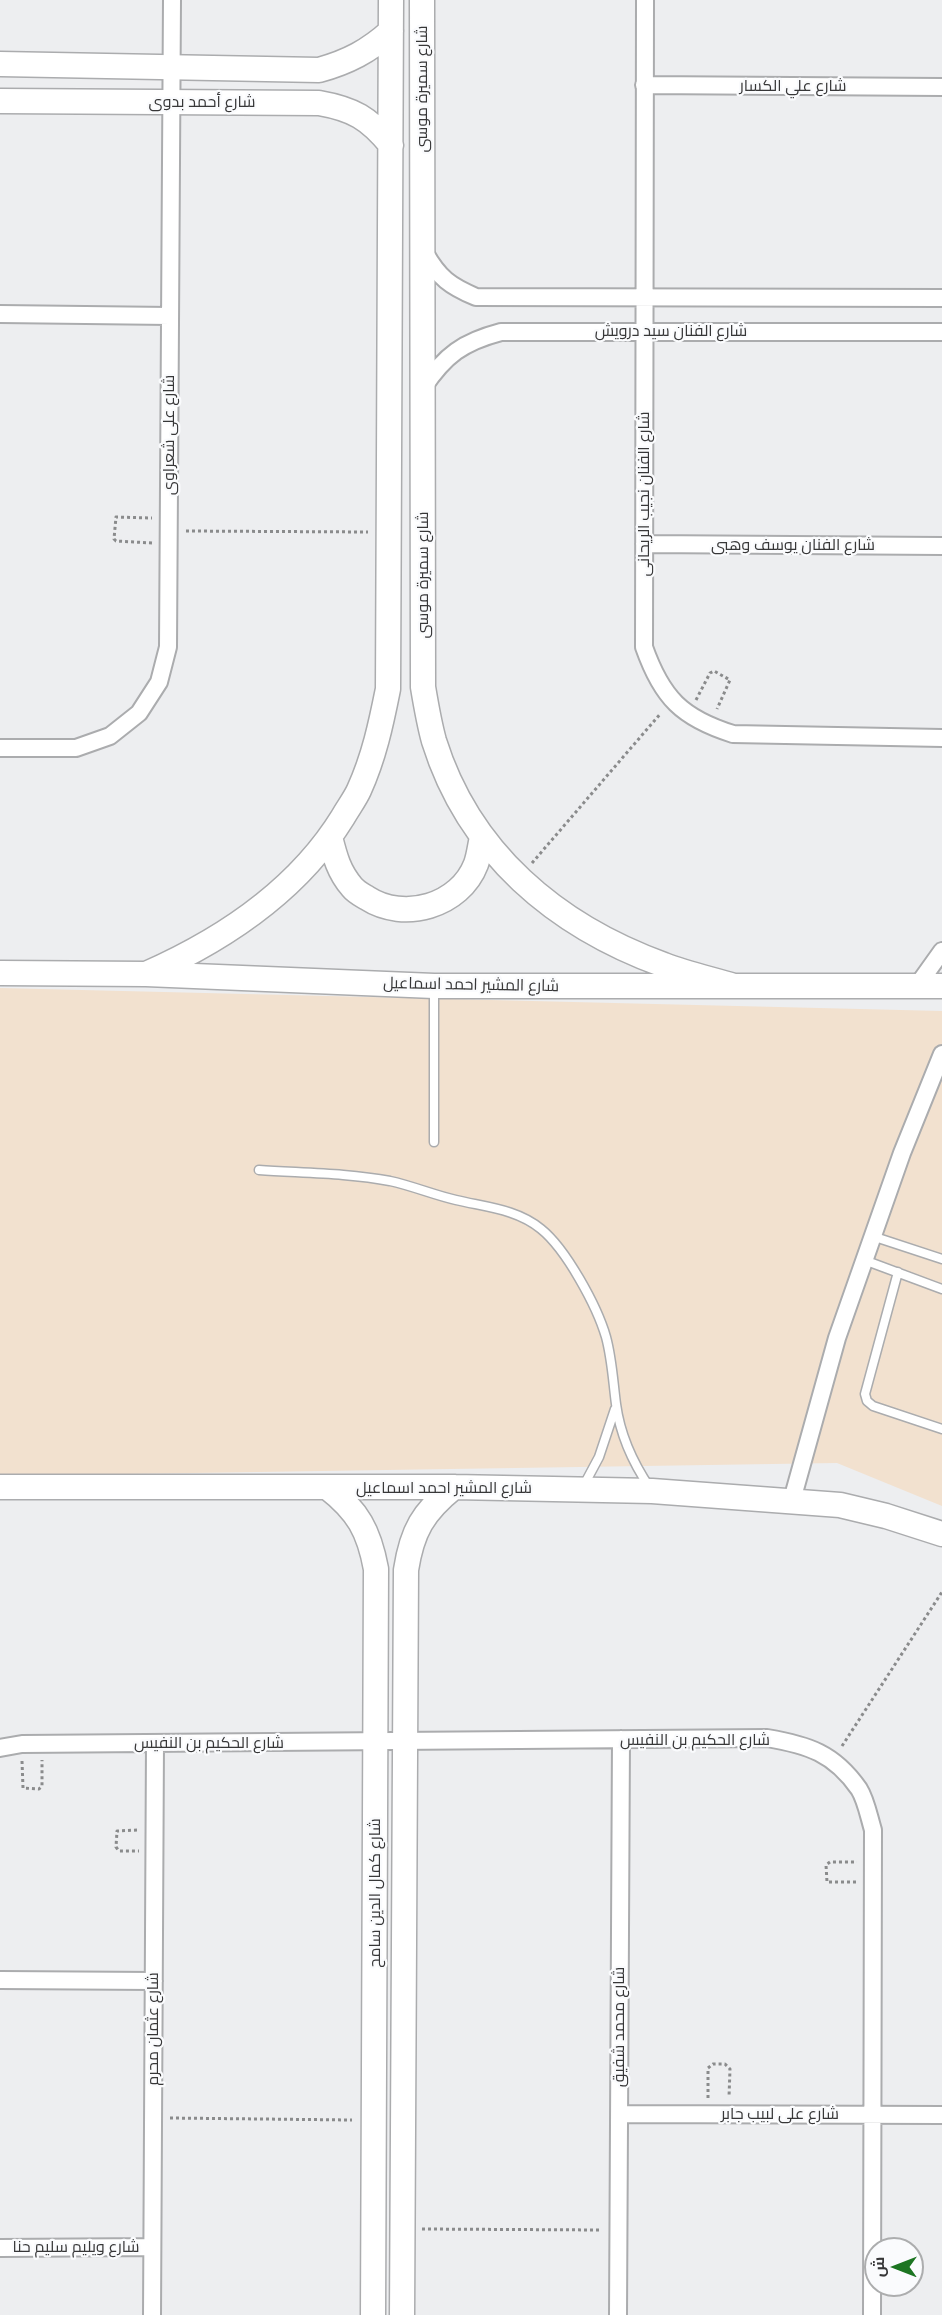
<!DOCTYPE html>
<meta charset="utf-8">
<style>
body{margin:0}
#map{position:relative;width:942px;height:2315px;overflow:hidden;background:#edeef0;font-family:"IBM Plex Sans",Cairo,sans-serif}
canvas{display:block}
.north{position:absolute;left:864px;top:2237px;width:60px;height:60px;box-sizing:border-box;background:#fafbfd;border:2px solid #acadae;border-radius:50%;rotate:270deg;font-size:16px;font-weight:700;line-height:24px;text-align:center;color:#373738}
.north::after{content:'';display:block;margin:auto;width:21px;height:27px;background:#1c7522;clip-path:polygon(50% 0,100% 100%,50% 72%,0 100%)}
</style>
<div id="map">
<canvas width="942" height="2315"></canvas>
<div class="north">ش</div>
</div>
<script>
const ctx = document.querySelector('canvas').getContext('2d');
ctx.lineJoin = 'round';
function fillPath(path, color) { ctx.fillStyle = color; ctx.fill(path, 'evenodd'); }
function strokePath(path, color, width, dash) { ctx.strokeStyle = color; ctx.lineWidth = width; ctx.lineCap = dash ? 'butt' : 'round'; ctx.setLineDash(dash || []); ctx.stroke(path); }
function drawText(font, color, halo, rows, align = 'center') {
  ctx.font = font + ' "IBM Plex Sans",Cairo,sans-serif'; ctx.lineWidth = 4.5; ctx.setLineDash([]); ctx.textBaseline = 'middle'; ctx.strokeStyle = halo; ctx.fillStyle = color; for (const [text, x, y, turn = 0] of rows) {
    ctx.save(); ctx.translate(x, y); ctx.rotate((+turn || 0) * Math.PI / 180); ctx.textAlign = isNaN(turn) ? turn : align; if (halo) ctx.strokeText(text, 0, 0); ctx.fillText(text, 0, 0); ctx.restore();
  }
}
fillPath(new Path2D(`
 M0 988 942 1011V1506L837 1463 0 1476Z`), '#f2e1cf');
const lane = new Path2D(`
 M434 1142V987
 M259 1170C302 1173 348 1173 390 1181 413 1186 434 1195 456 1200 485 1207 517 1209 541 1229 566 1249 597 1306 606 1337 612 1359 613 1381 616 1404 620 1434 633 1463 650 1488
 M872 1236 942 1259
 M864 1260 942 1289
 M898 1272 865 1394 867 1401 873 1406 942 1429
 M584 1485 599 1457 615 1409`);
const street = new Path2D(`
 M645 0 644 647C662 698 682 718 733 734L942 738
 M644 85 942 87
 M425 253C439 278 450 286 476 297L942 298
 M0 314 170 316
 M423 388C445 355 463 342 501 332H942
 M644 544 942 546
 M0 748H76L110 736 139 713 159 682 168 647 172 0
 M917 986 942 951
 M792 1500 837 1338 902 1153 942 1054
 M0 1748 22 1744 767 1738C808 1745 834 1753 859 1789 866 1800 869 1817 873 1830L872 2315
 M0 1980 154 1981
 M619 2114 942 2115
 M0 2248 152 2247
 M152 2315 155 1743
 M618 2315 621 1739`);
const secondary = new Path2D(`
 M422 0 423 687C426 705 429 723 434 741 469 853 556 926 664 965 687 974 711 979 734 986
 M0 64 319 70C348 62 369 51 391 31
 M0 101 319 103C353 109 369 118 391 145
 M330 837C335 857 339 872 352 887 356 892 362 895 367 898 404 922 460 906 476 864 479 856 480 846 482 837
 M0 973 146 974 434 986H942
 M146 974C223 940 298 890 343 817 348 808 355 799 359 790 374 757 381 724 388 689L391 0
 M0 1487H454L652 1491 840 1505 886 1516 942 1534
 M327 1487C358 1511 369 1531 376 1569L373 2315
 M402 2315 406 1570C412 1531 423 1512 454 1487`);
strokePath(lane, '#abacae', 11);
strokePath(street, '#abacae', 20);
strokePath(secondary, '#abacae', 27);
strokePath(new Path2D(`
 M186 531 368 532
 M152 543 116 541 114 539 116 517 152 518
 M696 700 710 673 714 671 730 680 717 709
 M532 863 661 713
 M842 1746 942 1592
 M22 1761 23 1788 39 1789 42 1786V1760
 M137 1830 117 1831 116 1847 119 1851H139
 M856 1882H827L826 1865 830 1862H857
 M708 2098V2068L713 2064H725L730 2069 729 2097
 M170 2118 352 2120
 M422 2229 601 2230`), '#8a8b8c', 3, [3, 3]);
strokePath(lane, '#fff', 8);
strokePath(street, '#fff', 16);
strokePath(secondary, '#fff', 24);
drawText('16px', '#373738', '#fafbfd', [
 ["شارع علي الكسار",793,86],
 ["شارع سميرة موسى",422,89,-90],
 ["شارع أحمد بدوى",202,102],
 ["شارع الفنان سيد درويش",671,331],
 ["شارع على شعراوى",169,435,-90],
 ["شارع الفنان نجيب الريحانى",644,494,-90],
 ["شارع الفنان يوسف وهبى",793,545],
 ["شارع سميرة موسى",423,575,-90],
 ["شارع المشير احمد اسماعيل",471,985,1],
 ["شارع المشير احمد اسماعيل",444,1488],
 ["شارع الحكيم بن النفيس",695,1740],
 ["شارع الحكيم بن النفيس",209,1743],
 ["شارع كمال الدين سامح",375,1893,-90],
 ["شارع محمد شفيق",619,2027,-90],
 ["شارع عثمان محرم",153,2029,-90],
 ["شارع على لبيب جابر",780,2114],
 ["شارع ويليم سليم حنا",76,2247]
]);
</script>
